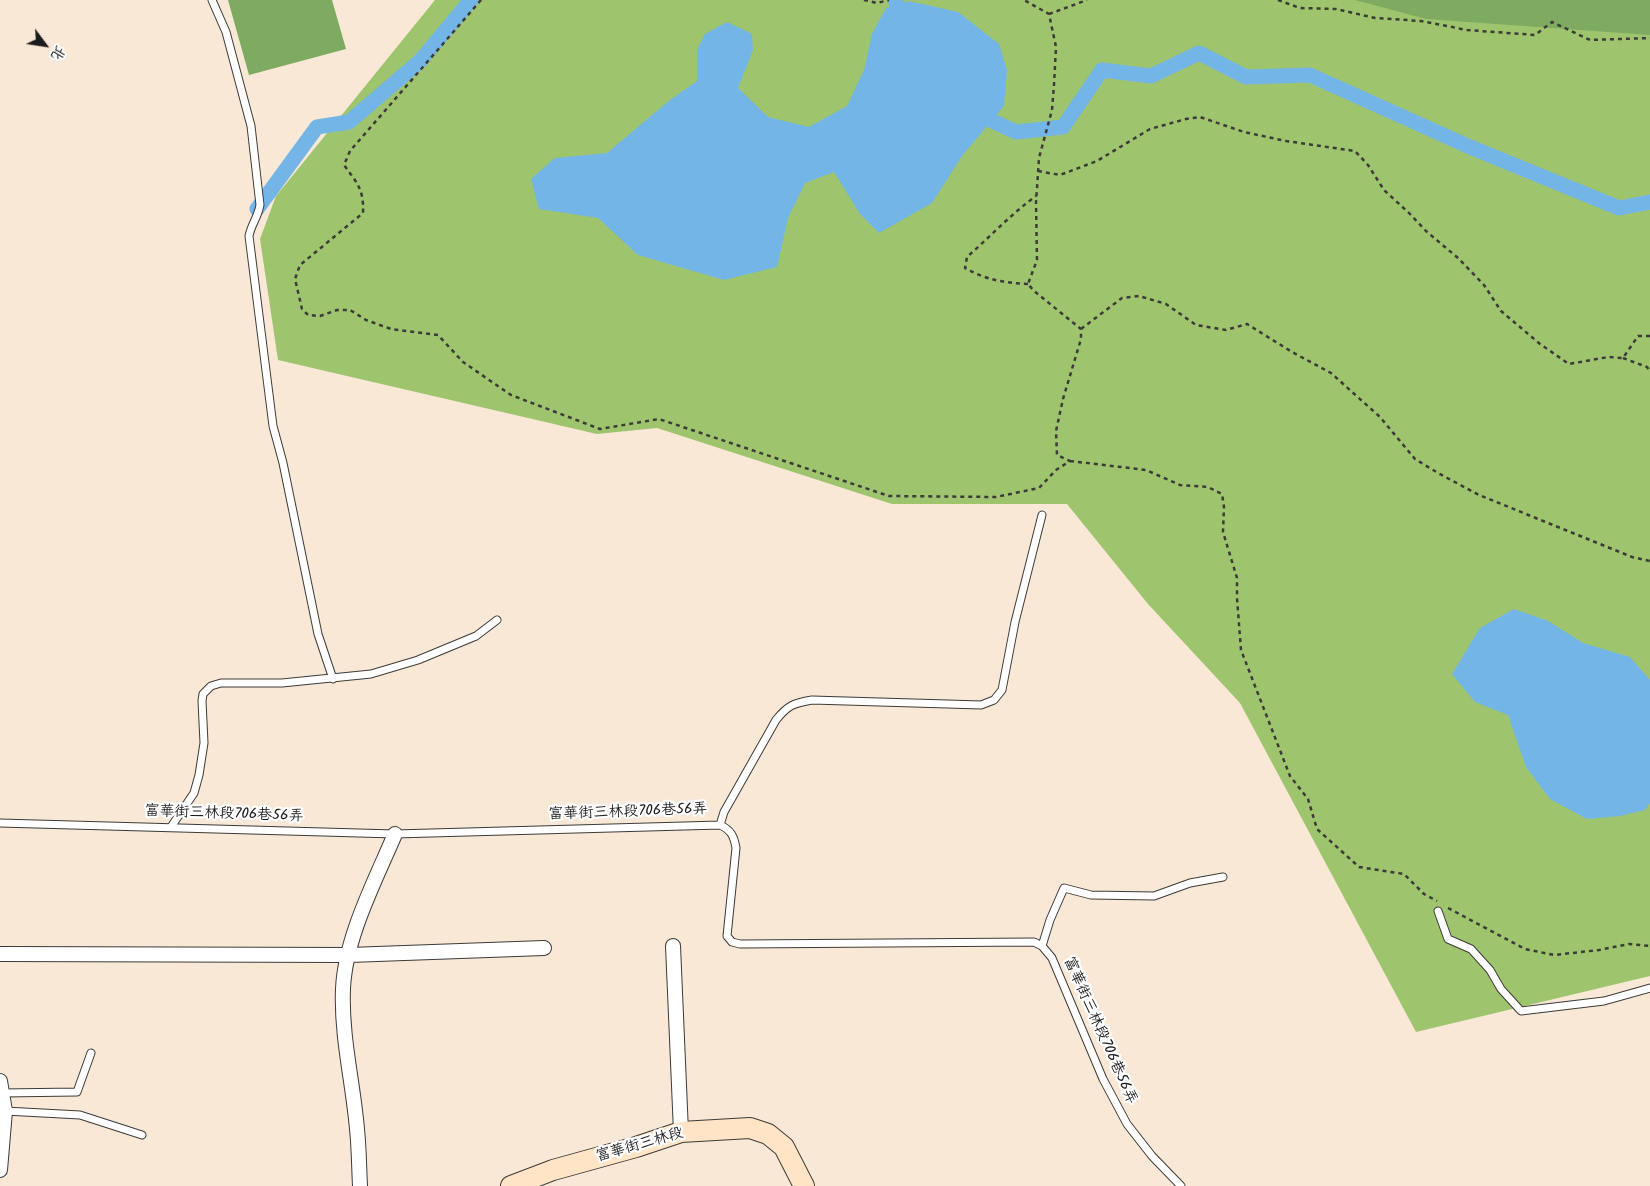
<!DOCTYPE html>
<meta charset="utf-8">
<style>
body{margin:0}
#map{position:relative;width:1650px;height:1186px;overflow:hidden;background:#f8e8d5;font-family:Kalam,"LXGW WenKai TC",sans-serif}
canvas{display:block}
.north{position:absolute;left:20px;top:20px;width:50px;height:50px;-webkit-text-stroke:4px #fff;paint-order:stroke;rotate:121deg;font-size:14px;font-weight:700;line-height:20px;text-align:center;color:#1c1c1c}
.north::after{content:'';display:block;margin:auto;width:18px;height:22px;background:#1c1c1c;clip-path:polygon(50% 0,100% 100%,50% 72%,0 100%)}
</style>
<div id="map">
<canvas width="1650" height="1186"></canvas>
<div class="north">北</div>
</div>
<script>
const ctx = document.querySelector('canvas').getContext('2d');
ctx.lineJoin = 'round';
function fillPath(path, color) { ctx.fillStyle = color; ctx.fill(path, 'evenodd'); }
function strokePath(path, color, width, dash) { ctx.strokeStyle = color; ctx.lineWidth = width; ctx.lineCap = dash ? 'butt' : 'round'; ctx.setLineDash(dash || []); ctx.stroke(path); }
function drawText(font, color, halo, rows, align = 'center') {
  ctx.font = font + ' Kalam,"LXGW WenKai TC",sans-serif'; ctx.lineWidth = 4.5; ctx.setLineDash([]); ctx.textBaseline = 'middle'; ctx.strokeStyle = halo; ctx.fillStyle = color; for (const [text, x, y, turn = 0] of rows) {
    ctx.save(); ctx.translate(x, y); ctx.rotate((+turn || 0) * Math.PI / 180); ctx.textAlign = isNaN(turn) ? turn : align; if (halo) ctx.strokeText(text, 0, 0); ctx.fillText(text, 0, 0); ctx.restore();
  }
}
fillPath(new Path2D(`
 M435 0H1650V976L1416 1032 1240 703 1148 604 1067 504H892L657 428 597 434 278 360 260 239 276 196Z`), '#9fc46e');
fillPath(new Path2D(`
 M228 0H332L346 49 249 75Z
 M1355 0H1650V35L1426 19Z`), '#7faa61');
fillPath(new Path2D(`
 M909 1 958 12 999 44 1007 70 1004 106 962 156 932 203 879 233 860 214 834 172 805 183 788 218 777 267 724 280 638 255 598 218 539 209 531 179 555 158 607 153 670 100 697 81V50L705 34 727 22 752 34 753 50 738 88 768 117 809 127 847 106 864 70 872 34 886 8Z
 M1514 609 1548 621 1583 643 1630 657 1650 680V803L1645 810 1620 816 1587 819 1550 799 1526 767 1508 715 1475 702 1452 674 1480 628Z`), '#74b5e8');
strokePath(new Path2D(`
 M895 0 905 24
 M973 112 1016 132 1063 127 1102 70 1151 76 1199 53 1246 77 1310 75 1470 147 1619 208 1650 202
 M257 209 317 127 349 122 420 61 471 0`), '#74b5e8', 15);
const lane = new Path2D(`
 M212 0 226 32 251 126 260 205C258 217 251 225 249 236L273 426 283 463 318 634 333 679
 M0 823 395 834 720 825C731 830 734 836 736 848L727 936 732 942 740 944 1034 942 1042 946 1052 958 1103 1079 1127 1124 1152 1156 1181 1186
 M720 825 724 812 776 720C788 705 794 703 812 700L981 705 994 700 1002 690 1015 622 1042 515
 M171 827 194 793 199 775 204 743 202 701 203 694 211 686 221 683H282L371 674 418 660 476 636 497 620
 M1438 911 1448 939 1471 949 1490 970 1501 989 1521 1011 1604 1001 1650 988
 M1042 946 1050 920 1064 888 1091 895 1154 896 1190 883 1223 877
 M2 1093 77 1092 91 1053
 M5 1111 80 1115 142 1135`);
const street = new Path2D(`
 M673 946 681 1132
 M0 954 349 955 544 948
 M0 1081 5 1111 0 1170
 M360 1186C359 1167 359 1148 357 1129 353 1082 341 1036 343 989 345 938 375 881 395 834`);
const secondary = new Path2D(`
 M511 1186 553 1170 636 1147 681 1132 750 1128 768 1134 784 1147 804 1186`);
strokePath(lane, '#3d3b38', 9);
strokePath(street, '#3d3b38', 16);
strokePath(secondary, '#3d3b38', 22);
strokePath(new Path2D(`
 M481 0 350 151 344 165C357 183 364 189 363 213L300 265 295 279 302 309 308 315 320 316 337 310H350L366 320 391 329 438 335 463 362 511 395 600 429 659 419 889 496 996 497 1039 488 1056 470 1070 461 1057 455 1056 431 1063 399 1081 339V329L1034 291 1028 284 1037 260 1036 203 1039 158 1052 110 1054 85 1056 47 1049 14 1024 0
 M864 0 877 3 889 0
 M1278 0 1300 8 1336 9 1375 18 1421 21 1467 30 1535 35 1552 22 1590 40 1650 38
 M1049 14 1087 0
 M1038 171 1060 175 1097 161 1150 129 1186 119 1200 117 1244 132 1286 141 1355 151 1368 165 1384 190 1409 213 1426 231 1458 258 1484 285 1501 311 1540 344 1569 364 1608 357 1623 358 1638 336H1650
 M1028 284C1005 283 986 280 965 268L967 257C990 237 1011 214 1036 196
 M1081 329 1122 298 1139 296 1166 304 1196 325 1226 330 1247 324 1292 352 1331 373 1380 417 1415 459 1438 473 1479 495 1632 557 1650 561
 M1623 358 1647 367 1650 371
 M1070 461 1146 470 1180 485 1208 487 1222 494 1224 507 1223 532 1237 578V598L1241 650 1290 776 1308 799 1317 829 1359 867 1404 874 1424 894 1437 901
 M1448 908 1525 949 1554 955 1599 950 1629 944 1650 946`), '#3d3b38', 2.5, [4, 4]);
strokePath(lane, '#fff', 7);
strokePath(street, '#fff', 14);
strokePath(secondary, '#ffe4c6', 20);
drawText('15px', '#1c1c1c', '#fff', [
 ["富華街三林段706巷56弄",628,813,-2],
 ["富華街三林段706巷56弄",224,815,2],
 ["富華街三林段706巷56弄",1099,1031,66],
 ["富華街三林段",640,1146,-16]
]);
</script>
